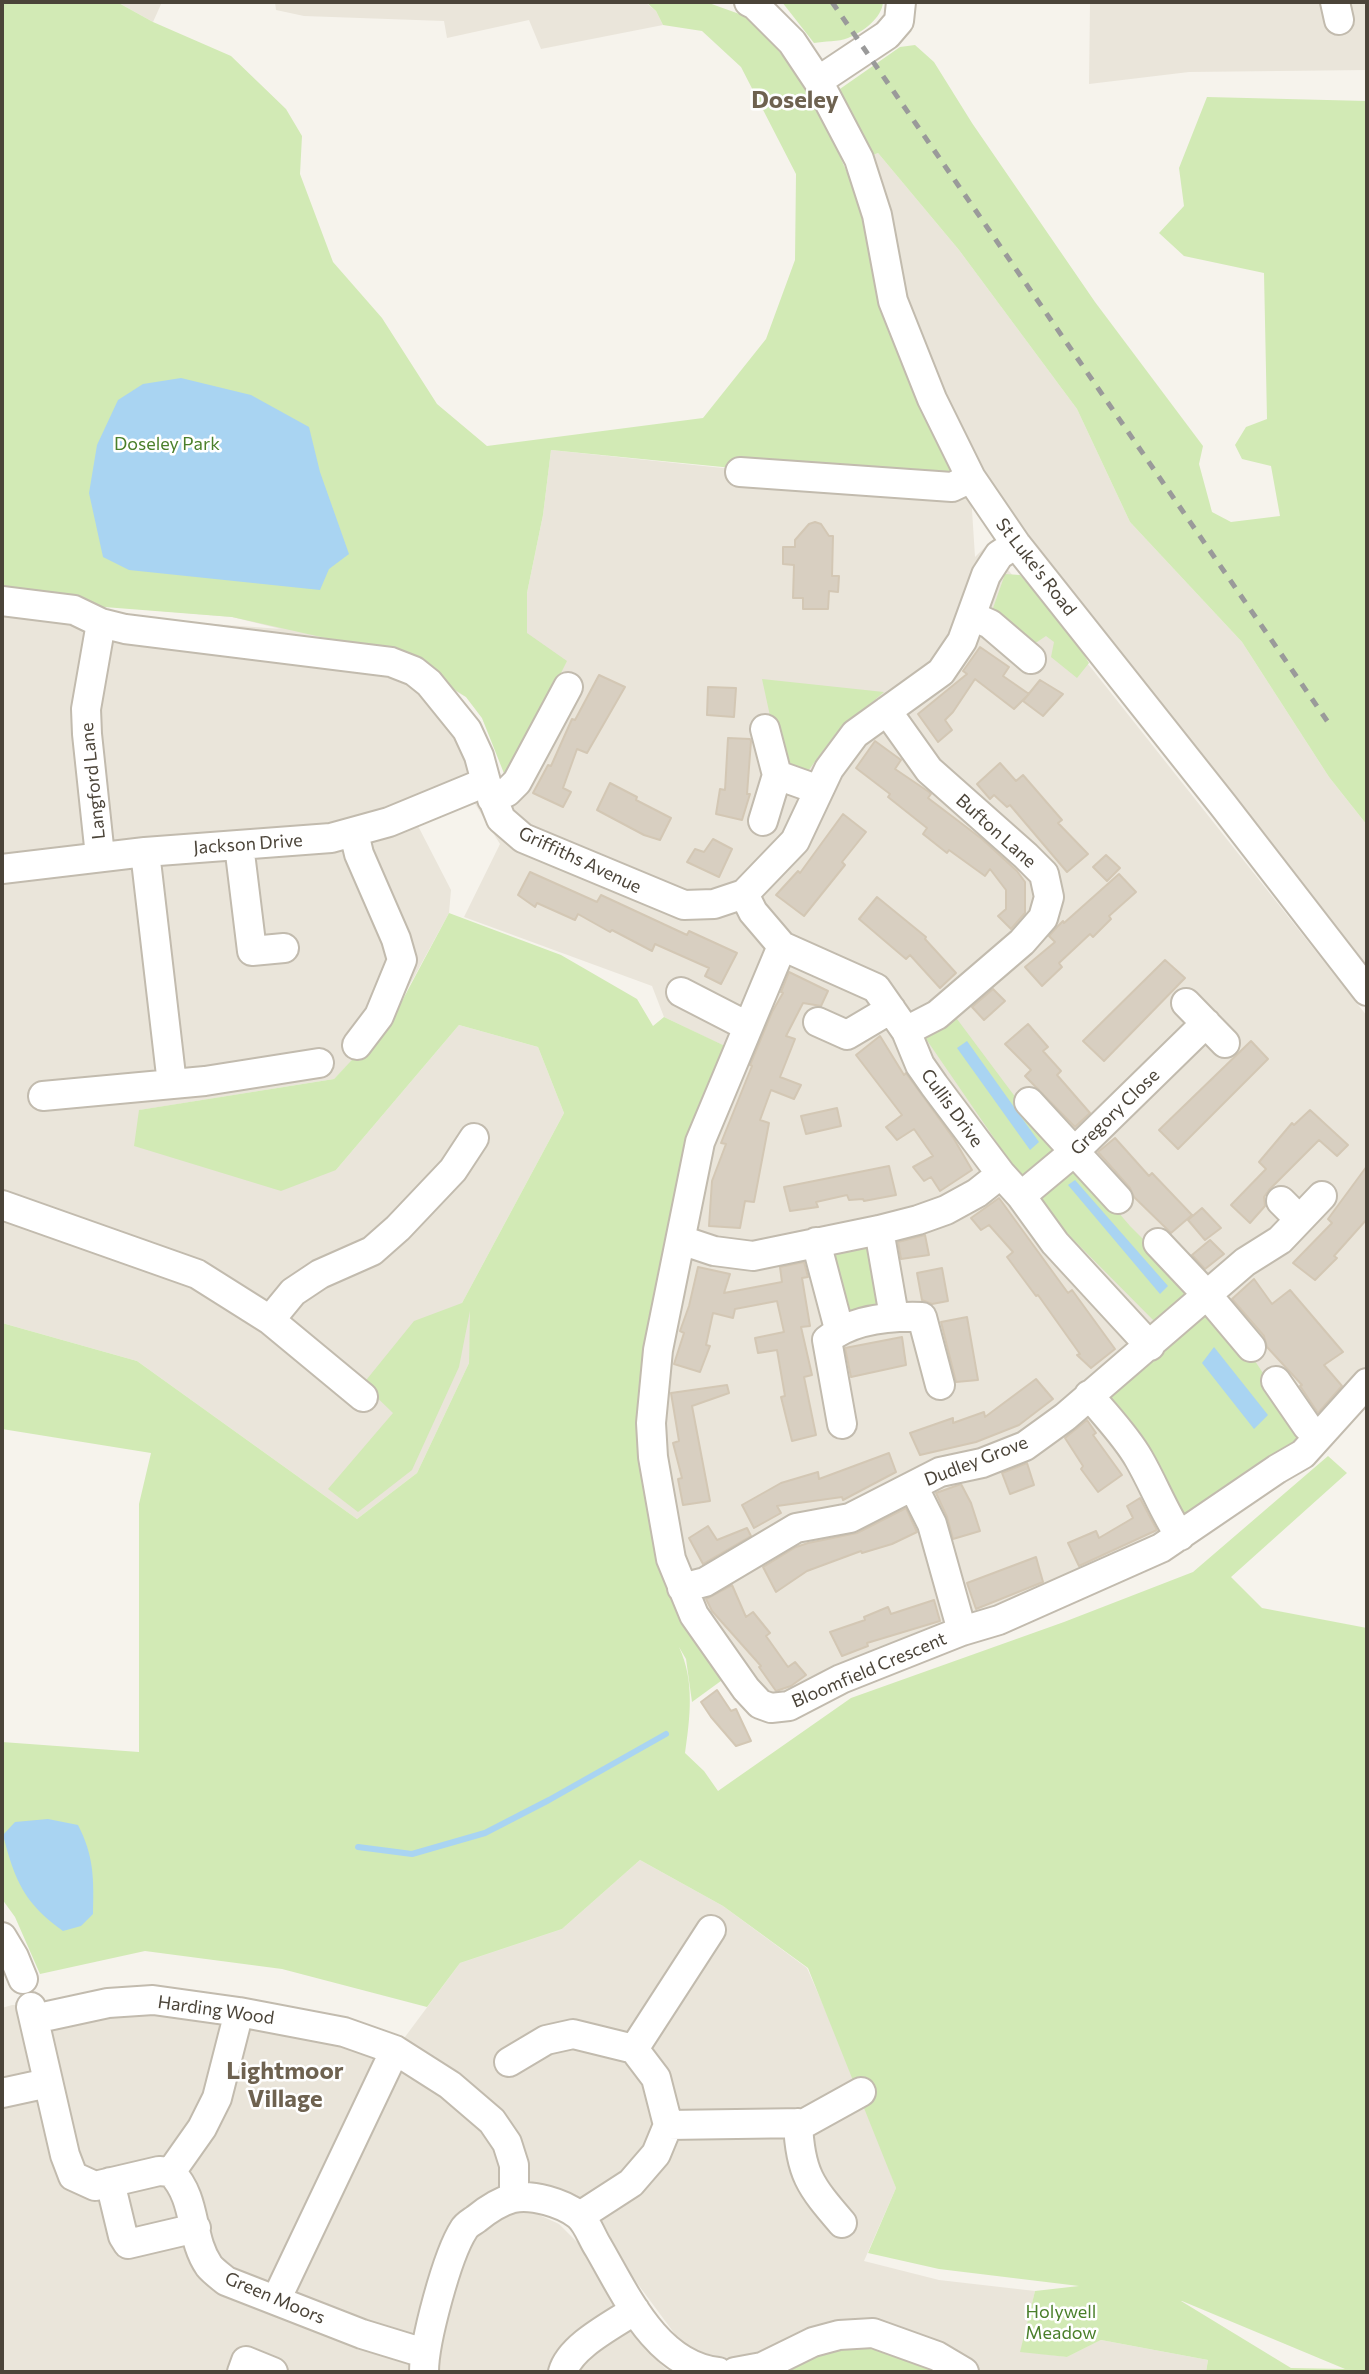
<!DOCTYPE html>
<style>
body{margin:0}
#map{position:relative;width:1369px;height:2374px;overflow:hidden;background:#f6f3ec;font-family:Commissioner,sans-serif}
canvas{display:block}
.frame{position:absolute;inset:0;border:4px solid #4b4439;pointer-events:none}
</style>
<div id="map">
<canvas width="1369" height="2374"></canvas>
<div class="frame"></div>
</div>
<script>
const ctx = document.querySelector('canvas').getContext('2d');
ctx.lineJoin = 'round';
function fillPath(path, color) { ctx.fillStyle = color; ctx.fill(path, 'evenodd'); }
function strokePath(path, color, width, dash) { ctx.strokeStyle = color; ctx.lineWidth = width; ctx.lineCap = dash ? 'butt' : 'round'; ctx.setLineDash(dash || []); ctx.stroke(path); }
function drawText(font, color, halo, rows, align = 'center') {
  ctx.font = font + ' Commissioner,sans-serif'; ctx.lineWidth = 5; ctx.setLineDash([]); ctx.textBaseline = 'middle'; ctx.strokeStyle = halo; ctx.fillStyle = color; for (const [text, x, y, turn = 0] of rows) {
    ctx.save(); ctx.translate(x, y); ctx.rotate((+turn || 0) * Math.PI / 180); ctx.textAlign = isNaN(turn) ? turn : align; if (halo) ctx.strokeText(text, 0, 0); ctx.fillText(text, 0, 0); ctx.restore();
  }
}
fillPath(new Path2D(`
 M117 2H162L153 22Z
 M275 2H645L656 11 663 25 541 49 529 20 447 38 444 21 304 16 276 10Z
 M1090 2H1367V70L1189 72 1089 84Z
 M2 33 228 118 527 632V593L543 515 551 450 971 494 975 557 987 545 1092 669 1367 1016V1393L1160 1562 766 1713 646 1503 674 1186 724 1046 664 1017 652 986 464 917 500 844 472 799 417 824 451 890 449 913 389 1023 334 1079 140 1110 336 1170 459 1025 538 1047 564 1113 462 1303 471 1312 469 1363 417 1473 357 1519 137 1361 2 1323ZM89 605 232 617 281 629 121 617ZM457 692 466 697 482 718 500 759 506 781 505 784Z
 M878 153 959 250 1077 409 1130 522 1242 642 1329 777 1367 825V969L1301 882 1118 659 1025 534 975 462 912 316 868 157Z
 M640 1860 723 1906 807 1968 861 2092 896 2188 864 2261 939 2280 1035 2291 1021 2351 1067 2357 1101 2340 1208 2360 1206 2372H949L899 2331 726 2358 686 2349 608 2244 579 2199 512 2183 465 2209 433 2272 412 2372H9L2 2370V2008L12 2005 62 2004 402 2041 460 1963 562 1929Z
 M524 2208 559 2224 587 2252 638 2341 669 2372H432L438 2347 469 2240 488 2220Z`), '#eae5da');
fillPath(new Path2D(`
 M2 2H117L153 22 231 56 286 109 302 136 300 174 333 262 382 318 437 404 487 446 703 418 766 339 795 260 796 174 741 67 702 31 663 25 656 11 646 2H706L745 16 778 50 813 95 860 202 882 303 953 477 793 474 551 450 543 515 527 593V633L567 661 507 781 482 718 466 697 401 655 232 617 2 599Z
 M782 2H883C882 18 863 32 848 38 839 42 824 41 814 43Z
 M915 45 934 62 972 123 1095 302 1203 446 1199 464 1212 512 1231 522 1280 516 1271 466 1242 459 1235 445 1246 427 1267 419 1264 273 1184 256 1159 233 1184 206 1179 168 1207 97 1367 101V825L1329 777 1242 642 1130 522 1077 409 959 250 878 153 868 157 837 91 900 47Z
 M1005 574 1020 575 1067 628 1089 663 1077 678 1051 657 1054 642 1046 636 1037 642 1027 644 992 611Z
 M762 679 884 692 836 733 808 771 780 762Z
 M449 913 561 955 637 999 653 1026 664 1017 725 1046 684 1178 646 1442 725 1678 692 1702 686 1659 679 1647C695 1681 690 1718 685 1753L704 1771 718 1791 851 1698 1064 1622 1193 1572 1328 1456 1347 1473 1231 1577 1262 1608 1367 1628V2372H1206L1208 2360 1101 2340 1067 2357 1020 2352 1035 2291 1079 2286 939 2269 868 2253 896 2188 808 1968 723 1906 640 1860 562 1929 460 1963 427 2007 282 1969 145 1951 40 1974 15 1917 2 1899V1742L139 1752V1504L151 1453 2 1429V1323L137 1361 357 1519 417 1473 469 1363 470 1311 459 1367 412 1470 358 1512 328 1489 393 1413 363 1384 414 1321 462 1303 564 1113 538 1047 459 1025 336 1170 281 1191 134 1146 139 1110 334 1079 395 1014ZM1181 2301H1182L1345 2369 1291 2368Z
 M954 1015 1019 1102 1064 1148 1031 1180 1018 1173 924 1036Z
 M1076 1163 1130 1226 1196 1292 1159 1326 1050 1216 1041 1200Z
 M878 1242 887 1298 877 1310 849 1312 841 1304 830 1253Z
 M1212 1308 1253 1358 1304 1435 1185 1516 1148 1449 1109 1397Z
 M860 2347 935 2361 931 2372H786C810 2358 831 2349 860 2347Z`), '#d2eab5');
fillPath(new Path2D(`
 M181 378 251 395 309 427 320 472 349 554 329 569 320 590 129 570 103 557 89 493 97 445 118 400 143 384Z
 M967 1041 1039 1142 1030 1150 957 1048Z
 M1075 1180 1168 1286 1160 1294 1068 1185Z
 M1214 1347 1268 1415 1254 1429 1202 1363Z
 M48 1819 78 1825C94 1856 94 1879 93 1914L81 1926 63 1931C24 1903 15 1881 3 1835L15 1822Z`), '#a9d4f2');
strokePath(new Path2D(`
 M358 1847 412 1854 485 1833 549 1800 666 1734`), '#a9d4f2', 6);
const building = new Path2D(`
 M815 522 821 524 829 536H833L832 576H839L838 592 829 591 828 609H803V598H793L794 565 783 564V547H795V540L809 524Z
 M980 647 1009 667 1003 676 1029 694 1014 709 975 679 953 712 945 720 952 730 938 742 918 714 967 674 963 671Z
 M599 675 625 687 587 753 577 749 563 788 571 792 563 807 533 793 548 765 551 766 572 719 575 720Z
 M1040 680 1063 694 1043 716 1023 701Z
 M708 687 736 688 734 717 707 715Z
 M728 738 750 739 751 741 747 794H750L742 820 716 814 720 789 725 790Z
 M875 741 901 760 895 769 929 792 931 794 928 798 982 839 1017 871 1025 882V913L1011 929 998 916 1006 909V890L990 869 985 876 949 850 947 853 923 834 927 828 888 797 890 794 856 768Z
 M1000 763 1016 781 1023 775 1062 820 1058 823 1088 854 1067 872 1010 805 1007 807 994 795 990 799 977 784Z
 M610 783 637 797 636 800 671 818 660 840 644 835 597 810Z
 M843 814 866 832 842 862 845 865 804 916 776 895 798 871 800 873Z
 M713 839 732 849 719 877 687 862 695 849 704 852Z
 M1106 855 1120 868 1107 881 1093 867Z
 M530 872 597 902 601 895 687 935 689 931 737 953 721 984 705 976 709 968 655 944 652 951 612 930 610 932 578 914 575 920 537 903 535 907 518 895Z
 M1119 874 1136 892 1109 916 1111 919 1093 937 1090 934 1059 963 1062 967 1042 986 1025 967 1055 942 1049 936 1057 927 1063 921 1064 923Z
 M877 897 926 937 925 939 956 973 940 988 910 955 906 959 859 919Z
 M1165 960 1185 978 1104 1061 1083 1041Z
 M789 972 828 991 821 1006 803 1003 786 1036 795 1039 780 1077 801 1085 794 1099 771 1090 760 1120 769 1123 754 1202 745 1201 740 1228 709 1226 712 1181 726 1144 721 1143 752 1066 750 1065 772 1012 783 993 781 992Z
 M993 989 1005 1001 984 1020 972 1007Z
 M1028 1024 1048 1047 1043 1051 1061 1071 1057 1075 1090 1113 1075 1127 1025 1076 1031 1070 1005 1044Z
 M880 1036 904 1075 906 1073 954 1139 972 1170 940 1191 931 1177 924 1181 913 1167 933 1156 914 1129 897 1140 886 1127 902 1115 856 1055Z
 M1251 1041 1268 1059 1178 1149 1159 1130Z
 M837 1108 841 1126 806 1134 801 1116Z
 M1310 1110 1348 1145 1337 1156 1319 1140 1269 1190 1264 1197 1265 1206 1250 1223 1231 1205 1266 1169 1259 1162 1292 1123 1294 1125Z
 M1115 1138 1149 1176 1152 1173 1192 1215 1171 1233 1134 1197 1130 1188 1098 1152Z
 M889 1166 896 1195 864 1201 863 1199 849 1200 847 1195 816 1202 818 1207 790 1211 784 1187Z
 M1367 1166V1219L1334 1256 1337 1258 1315 1280 1293 1263 1332 1223 1328 1219Z
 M999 1198 1068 1293 1072 1290 1115 1349 1091 1368 1077 1355 1080 1354 1038 1295 1036 1296 1007 1257 1013 1252 989 1225 981 1230 971 1218Z
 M1202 1208 1221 1228 1205 1240 1188 1220Z
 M925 1235 929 1255 901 1259 898 1242Z
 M1210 1240 1224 1254 1205 1269 1192 1255Z
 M804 1262 808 1277 802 1278 810 1326 801 1327 812 1375 804 1377 816 1435 792 1441 781 1397 785 1396 777 1350 758 1353 755 1338 784 1332 777 1301 735 1309 733 1318 713 1313 706 1345 710 1346 700 1372 674 1364 684 1333 680 1331 689 1306 698 1267 730 1274 724 1293 782 1282 780 1267Z
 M942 1268 948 1301 932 1304 922 1300 917 1273Z
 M1254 1279 1272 1304 1290 1290 1343 1352 1324 1365 1342 1386 1318 1413 1300 1386 1302 1385 1267 1347 1264 1336 1232 1299Z
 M967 1317 978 1380 956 1382 941 1322Z
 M902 1337 906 1365 851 1377 845 1348Z
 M1036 1379 1053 1399 1019 1425 976 1442 920 1455 910 1433 953 1418V1423L984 1412 985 1417Z
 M727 1385 729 1393 692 1406 710 1501 683 1505 678 1479 682 1478 673 1443 679 1441 671 1393Z
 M1087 1420 1096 1433 1093 1435 1122 1475 1098 1492 1081 1469 1083 1466 1065 1438Z
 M889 1453 896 1472 843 1500 842 1497 777 1506 781 1513 754 1528 742 1505 781 1483 818 1472 819 1479Z
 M1027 1463 1034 1485 1010 1494 1002 1473Z
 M961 1484 971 1503 980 1531 953 1539 947 1517 936 1493Z
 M1140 1498 1157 1530 1079 1566 1068 1543 1096 1531 1099 1538 1133 1518 1127 1506Z
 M906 1508 917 1532 892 1544 862 1553 861 1551 807 1571 776 1592 763 1567 796 1547 808 1543 857 1533Z
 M708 1526 717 1540 747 1528 751 1536 703 1564 689 1538Z
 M1036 1557 1043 1582 976 1609 967 1583Z
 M732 1585 746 1617 753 1612 770 1633 766 1636 788 1667 795 1662 806 1675 791 1686 776 1691 759 1667 761 1666 712 1611 706 1599Z
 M934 1600 940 1621 867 1643 868 1646 842 1656 830 1632 865 1620 864 1617 888 1607 891 1614Z
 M717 1690 731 1711 736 1709 751 1741 736 1746 711 1717 701 1702Z`);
fillPath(building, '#d8cfc1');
strokePath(building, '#d3c7b4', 2);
const minor = new Path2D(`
 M749 2 755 5 792 42 818 81 859 159 877 215 893 301 932 399 971 478 1016 544 1223 805 1367 991
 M1335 2 1339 20
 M818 81 887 35 899 21 901 2
 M740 472 952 487 971 478
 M2 601 74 610 101 623 125 629 391 662 414 671 429 683 467 730 479 756 486 782 501 819 523 838 684 905 714 904 744 894 795 841 829 769 855 734 941 672 962 641 986 575 999 555 1016 544
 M972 616 990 624 1031 659
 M887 711 929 770 1026 856 1044 874 1049 897 1043 918 1022 942 937 1015 906 1031
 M765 729 777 775 819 790
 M492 799 507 792 517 782 568 687
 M763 821 777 775
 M354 833 359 854 396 939 402 960 379 1016 357 1045
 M239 845 252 951 284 948
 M145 852 172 1084
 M100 856 87 734 86 709 101 623
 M2 869 145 852 331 838 389 822 486 782
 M744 894 753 912 782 946 876 988 906 1031 920 1065 934 1085 1001 1174 1021 1196 1055 1243 1150 1346
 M782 946 700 1142 658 1350 651 1423 653 1457 671 1559 694 1615 746 1689 760 1704 771 1708 789 1706 841 1679 962 1631 999 1620 1161 1548 1277 1469 1303 1454 1367 1383
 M681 992 747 1026
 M1186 1003 1225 1043
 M818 1022 847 1035 891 1009
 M43 1096 205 1081 319 1063
 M1029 1102 1118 1199
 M1021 1196 1075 1151 1206 1023
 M1281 1201 1299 1219
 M2 1205 197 1274 270 1320 363 1397
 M879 1230 894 1316
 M681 1240 714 1251 753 1256 879 1230 918 1220 946 1210 977 1193 1001 1174
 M816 1242 839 1329
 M1158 1243 1208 1296 1251 1347
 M270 1320 293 1292 320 1274 372 1251 398 1228 453 1170 474 1138
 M1276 1381 1307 1426 1318 1437
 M1089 1395C1106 1416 1126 1436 1139 1459 1154 1485 1164 1512 1180 1536
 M842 1424 827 1340C852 1319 890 1316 922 1317L940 1385
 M913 1486 932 1524 962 1631
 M682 1588 705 1582 796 1528 850 1518 940 1472 982 1463 1025 1446 1065 1417 1245 1262 1280 1240 1322 1196
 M2 1937 14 1957 23 1979
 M31 2007 65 2155 73 2176 95 2186 159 2171 171 2172C198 2200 189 2237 209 2266 213 2271 220 2276 226 2281L362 2334 424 2353
 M34 2019 108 2003 153 2000 239 2012 344 2032 395 2050 450 2085 492 2121 507 2143 514 2165V2198
 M634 2049 711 1930
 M509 2062 546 2040 573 2034 634 2049 656 2078 668 2125 656 2154 631 2183 580 2216
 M2 2093 48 2083
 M798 2123C800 2173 810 2186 842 2223
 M668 2125 805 2123 861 2092
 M171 2172 202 2128 217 2098 239 2012
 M110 2182 123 2236 128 2244 196 2228
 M276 2300 395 2050
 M242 2372 246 2361 273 2372
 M424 2372C424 2342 447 2255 464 2229 466 2225 472 2222 476 2219 487 2210 498 2202 513 2198 532 2194 563 2203 578 2215 587 2222 592 2238 598 2247 626 2295 656 2365 718 2372
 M563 2372C570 2346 613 2325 635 2310
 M735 2372 762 2367 813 2342 839 2335 873 2333 937 2356 964 2372`);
strokePath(minor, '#c2bbae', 32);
strokePath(minor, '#fff', 28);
strokePath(new Path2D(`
 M832 2 1332 728`), '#9a9a9a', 5, [9, 9]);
drawText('18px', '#4a7f2a', '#fff', [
 ["Doseley Park",167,444],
 ["Holywell",1061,2312],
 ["Meadow",1061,2333]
]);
drawText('18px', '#4b4439', '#fff', [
 ["St Luke's Road",1036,567,52],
 ["Langford Lane",93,781,-96],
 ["Bufton Lane",996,831,42],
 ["Jackson Drive",248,844,-4],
 ["Griffiths Avenue",580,860,25],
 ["Cullis Drive",952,1108,54],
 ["Gregory Close",1115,1112,-44],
 ["Dudley Grove",976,1461,-21],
 ["Bloomfield Crescent",869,1670,-23],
 ["Harding Wood",216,2010,8],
 ["Green Moors",275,2298,23]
]);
drawText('bold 24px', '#6e6250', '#fff', [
 ["Doseley",795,100],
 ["Lightmoor",285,2071],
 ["Village",285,2099]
]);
</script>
